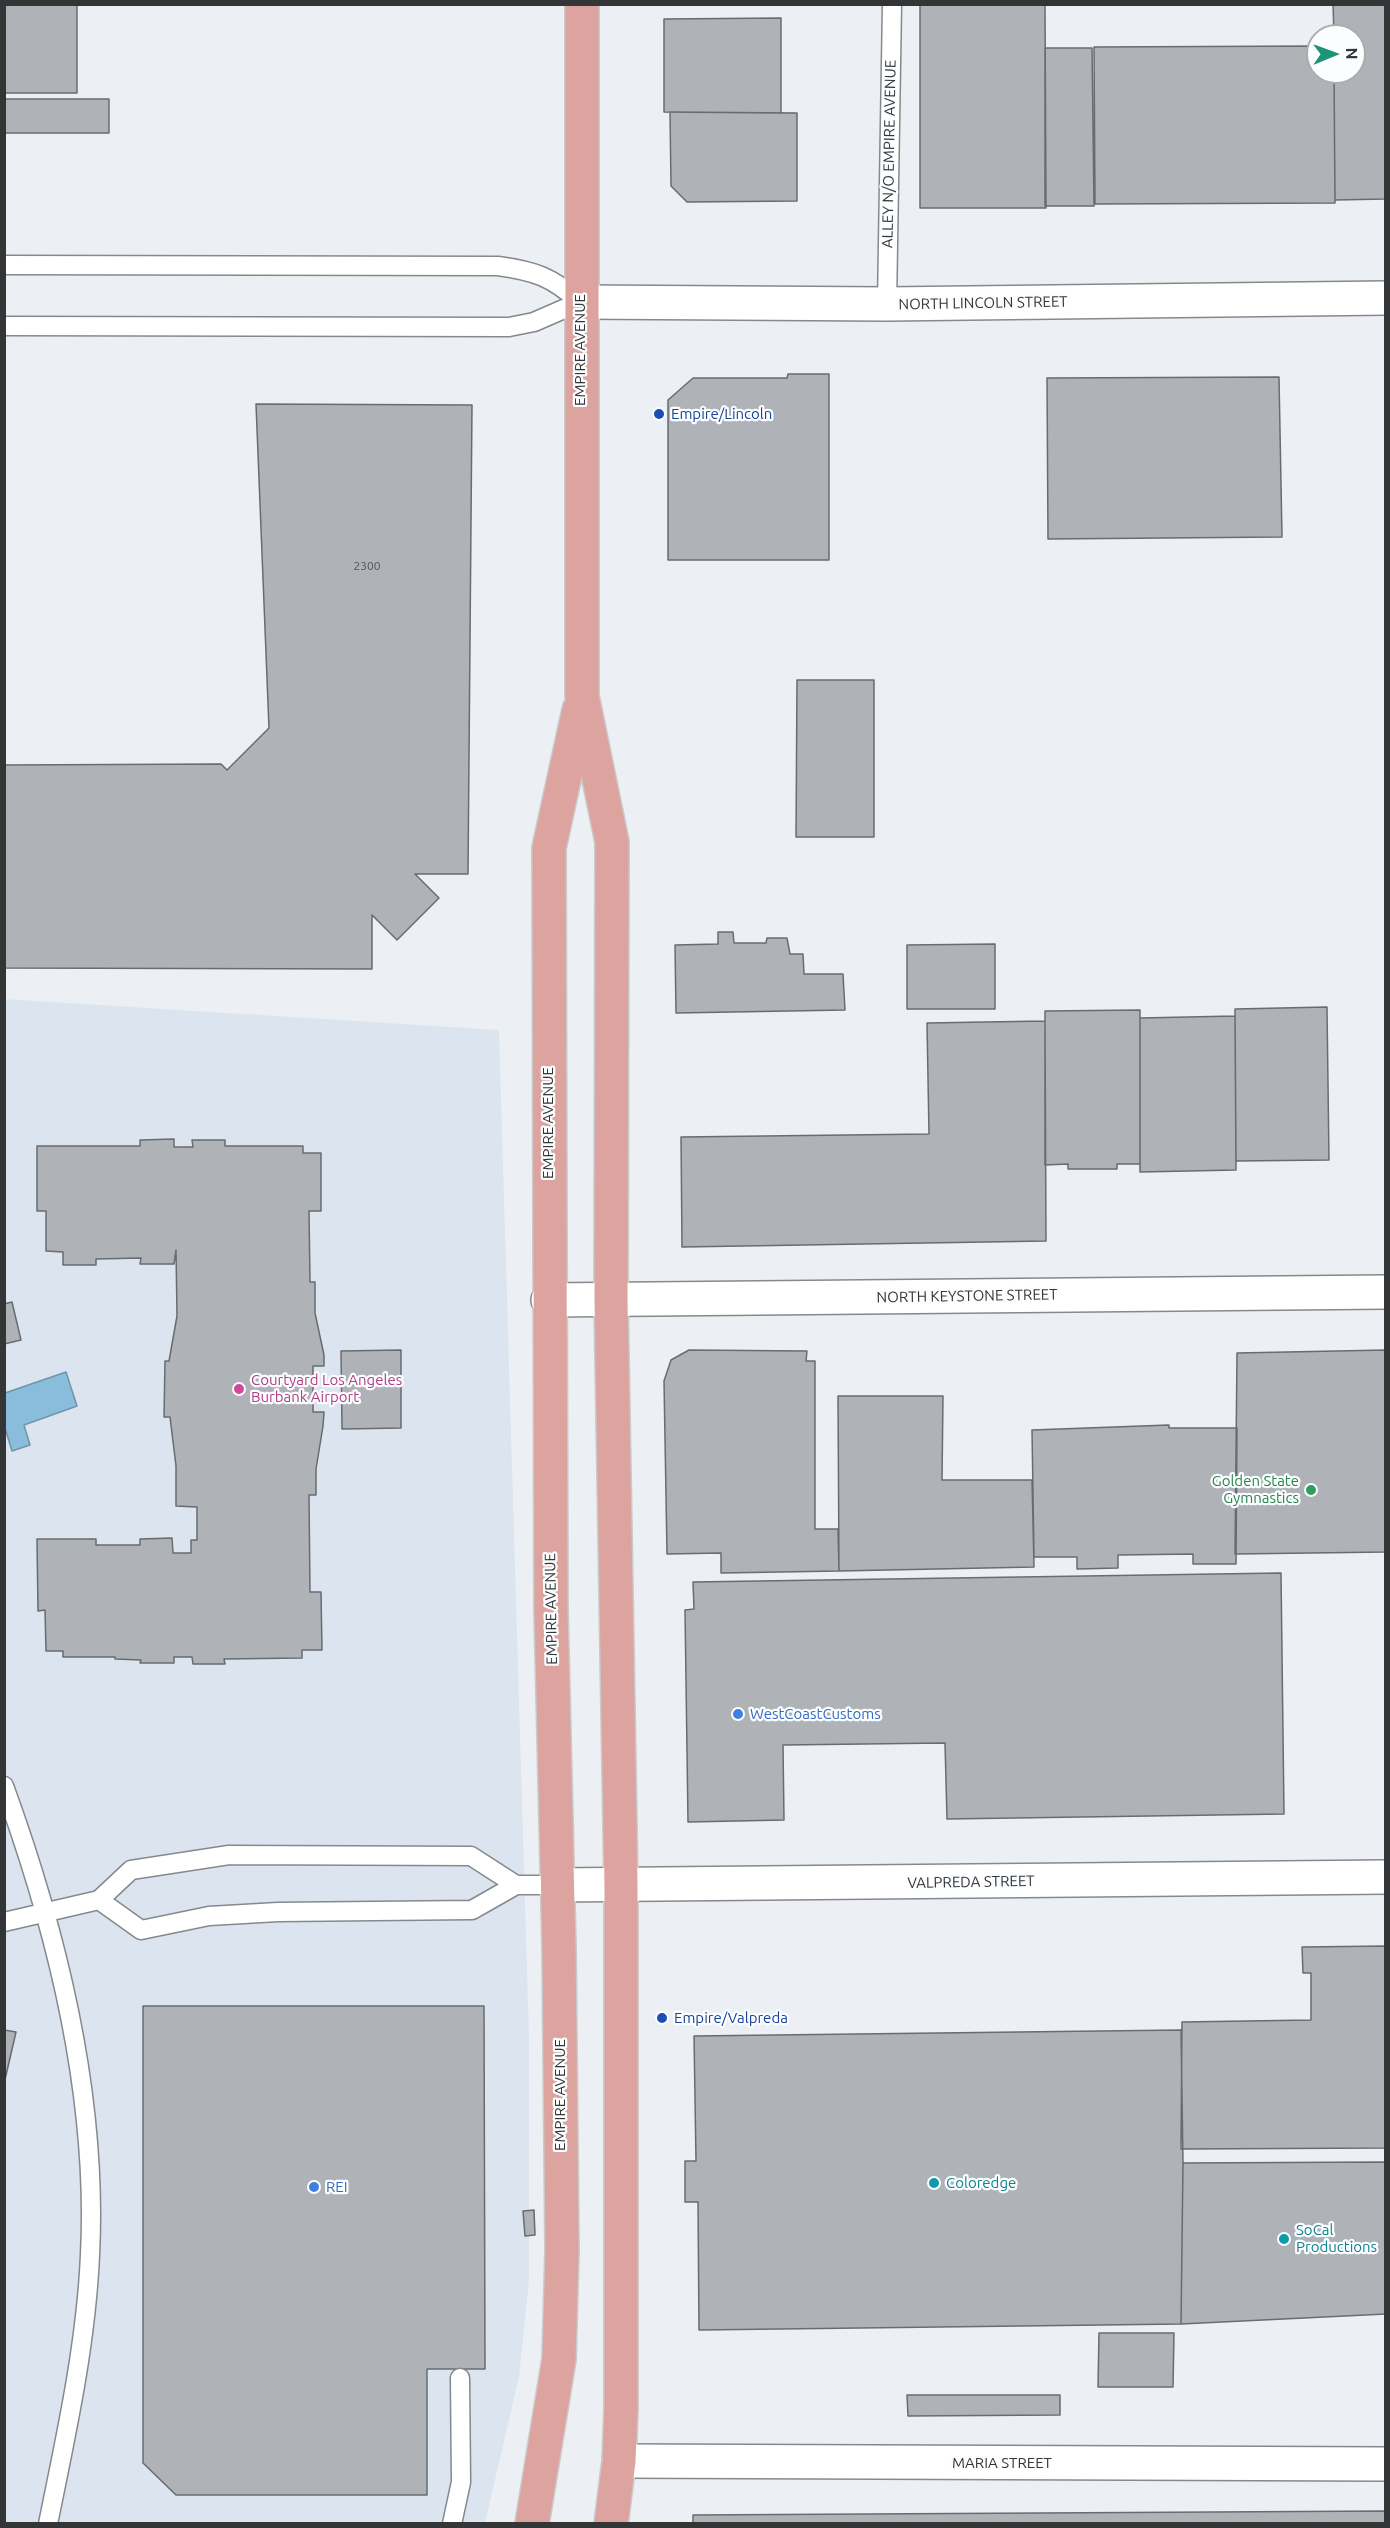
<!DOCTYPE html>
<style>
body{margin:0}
#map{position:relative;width:1390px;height:2528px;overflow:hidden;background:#ecf0f4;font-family:Ubuntu,sans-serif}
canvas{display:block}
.frame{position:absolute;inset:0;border:6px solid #343537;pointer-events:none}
.north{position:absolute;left:1306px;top:24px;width:60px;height:60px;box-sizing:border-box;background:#fbfdff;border:2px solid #abadaf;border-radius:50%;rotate:89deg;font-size:16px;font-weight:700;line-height:24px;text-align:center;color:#343537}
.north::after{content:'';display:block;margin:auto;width:21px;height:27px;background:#1d9478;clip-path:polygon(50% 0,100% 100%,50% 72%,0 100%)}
</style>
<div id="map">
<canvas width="1390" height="2528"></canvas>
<div class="frame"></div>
<div class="north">N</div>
</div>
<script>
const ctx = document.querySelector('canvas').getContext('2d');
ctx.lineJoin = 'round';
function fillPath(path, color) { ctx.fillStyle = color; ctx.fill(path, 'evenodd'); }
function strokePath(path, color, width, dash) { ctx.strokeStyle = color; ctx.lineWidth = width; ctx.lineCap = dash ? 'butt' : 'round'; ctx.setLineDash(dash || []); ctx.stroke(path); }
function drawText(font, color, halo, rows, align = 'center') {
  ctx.font = font + ' Ubuntu,sans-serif'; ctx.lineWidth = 4.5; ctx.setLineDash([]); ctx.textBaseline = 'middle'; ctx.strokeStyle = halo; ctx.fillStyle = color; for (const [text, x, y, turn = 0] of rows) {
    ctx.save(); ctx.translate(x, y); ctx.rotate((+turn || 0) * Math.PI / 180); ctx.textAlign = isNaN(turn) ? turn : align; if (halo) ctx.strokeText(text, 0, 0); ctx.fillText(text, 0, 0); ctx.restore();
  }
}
fillPath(new Path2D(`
 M4 999 499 1030 529 2037V2281L519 2377 485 2523H5Z`), '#dce4ef');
const water = new Path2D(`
 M66 1372 77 1406 24 1425 30 1445 12 1451 5 1428V1393Z`);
fillPath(water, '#89bddb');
strokePath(water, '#7094aa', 1.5);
const building = new Path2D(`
 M4 4H77V93H4Z
 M1333 4H1386V199L1335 200 1334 72H1354V36H1334Z
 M920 5H1045L1046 208H920Z
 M781 18V113L664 112V19Z
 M1318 46V72H1334L1335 203 1095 204 1094 47Z
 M1045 48H1092L1094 206H1045Z
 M4 99H109V133H4Z
 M670 112 797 113V201L687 202 671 186Z
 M788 374H829V560H668V400L693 378H787Z
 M1279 377 1282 537 1048 539 1047 378Z
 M256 404 472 405 468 874H415L439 898 397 940 372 915V969L4 968V765L221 764 227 770 269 728Z
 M797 680H874V837H796Z
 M718 932H733L734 943H766L767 938H787L790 954H803L804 974H843L845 1010 676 1013 675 945 718 944Z
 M995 944V1009H907V945Z
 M1327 1007 1329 1160 1236 1161 1235 1009Z
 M1140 1010V1164H1117V1169H1068V1164L1045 1165V1011Z
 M1235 1016 1236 1170 1140 1172V1018Z
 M1045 1021 1046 1241 682 1247 681 1137 929 1134 927 1023Z
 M174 1139V1147H193L192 1140H225V1146H303V1153H321V1211H309L310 1282H315V1313L324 1355V1366H313V1412H324L323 1426 316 1469V1495H309L310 1592H321L322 1650H302V1658L224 1659 225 1664H193L192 1657H174V1663H140L141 1660 115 1659V1657H63V1651H46L45 1610 38 1611 37 1539H96V1545H140V1539L172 1538 173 1553H191V1540H197V1507L176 1506V1466L170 1417H164L165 1361H169L177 1316 176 1250 174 1264H140L141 1258 96 1259V1265H63V1252L46 1251V1211H37V1146H140V1140Z
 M12 1302 21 1340 4 1344V1304Z
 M401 1350V1428L342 1429 341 1351Z
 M689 1350 807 1351 806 1361H815V1529H838L839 1571 721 1573V1553L667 1554 664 1381 671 1360Z
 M1386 1350V1552L1235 1554 1237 1353Z
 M838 1396H943L942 1480H1032L1034 1567 839 1571Z
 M1169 1425V1428H1237L1236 1564H1193V1554L1118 1555V1568L1077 1569V1557H1034L1032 1430Z
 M1281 1573 1284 1814 947 1819 945 1743 783 1745 784 1820 688 1822 685 1610 694 1609 693 1582Z
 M1386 1946V2148L1181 2149 1182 2022 1311 2020V1973H1303L1302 1947Z
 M143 2006H484L485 2369H427V2495H176L143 2463Z
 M4 2030 16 2032 4 2084Z
 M1181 2030 1183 2163 1181 2324 699 2330 698 2202H685V2161H696L694 2036Z
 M1386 2162V2314L1181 2324 1183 2163Z
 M534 2210 535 2235 525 2236 523 2211Z
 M1099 2333H1174L1173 2387H1098Z
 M907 2395H1060V2415L908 2416Z
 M1386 2511V2524H693V2515Z`);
fillPath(building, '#afb3b7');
strokePath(building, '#686c70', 1.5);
const lane = new Path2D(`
 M4 265 498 266C535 271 552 277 580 302L534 322 509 327 4 326
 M887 304 892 4
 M4 1786C58 1934 98 2096 90 2255 86 2346 66 2435 48 2524
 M99 1900 141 1930 209 1916 278 1912 472 1910 516 1885H557
 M4 1922 99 1900 131 1870 229 1855 471 1856 516 1885
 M452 2524 461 2482 460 2378`);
const street = new Path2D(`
 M580 302 887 304 1386 298
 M548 1300 1386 1292
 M557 1885 1386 1877
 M619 2461 1386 2464`);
const primary = new Path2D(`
 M582 4V696L612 842 611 1299 621 1886V2409L619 2461 611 2524
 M532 2524 559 2359 562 2250 559 1947 551 1610 549 848 579 710`);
strokePath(lane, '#85898d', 21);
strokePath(street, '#85898d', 36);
strokePath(primary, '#cacacb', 36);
strokePath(lane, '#fff', 18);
strokePath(street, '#fff', 33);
strokePath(primary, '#dda39f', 33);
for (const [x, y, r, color] of [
 [659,414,6,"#1a4fb4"],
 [239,1389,6,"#d1479c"],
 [1311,1490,6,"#2e9e5b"],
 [738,1714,6,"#3f7fe0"],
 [662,2018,6,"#1a4fb4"],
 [934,2183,6,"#0f9aa8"],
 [314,2187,6,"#3f7fe0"],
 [1284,2239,6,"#0f9aa8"]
]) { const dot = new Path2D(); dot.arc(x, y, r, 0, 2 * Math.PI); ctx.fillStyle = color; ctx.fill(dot); strokePath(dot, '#fbfdff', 2); }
drawText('12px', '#535457', null, [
 ["2300",367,566]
]);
drawText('15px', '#343537', '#fbfdff', [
 ["ALLEY N/O EMPIRE AVENUE",889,154,-89],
 ["NORTH LINCOLN STREET",983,303,-1],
 ["EMPIRE AVENUE",580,350,-90],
 ["EMPIRE AVENUE",548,1123,-90],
 ["NORTH KEYSTONE STREET",967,1296,-1],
 ["EMPIRE AVENUE",551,1609,-91],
 ["VALPREDA STREET",971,1882,-1],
 ["EMPIRE AVENUE",560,2095,-90],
 ["MARIA STREET",1002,2463]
]);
drawText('15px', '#164399', '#fbfdff', [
 ["Empire/Lincoln",671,414],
 ["Empire/Valpreda",674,2018]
], 'left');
drawText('15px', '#b23c85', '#fbfdff', [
 ["Courtyard Los Angeles",251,1380],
 ["Burbank Airport",251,1397]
], 'left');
drawText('15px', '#27864d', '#fbfdff', [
 ["Golden State",1299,1481],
 ["Gymnastics",1299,1498]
], 'right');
drawText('15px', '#366cbe', '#fbfdff', [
 ["WestCoastCustoms",750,1714],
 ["REI",326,2187]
], 'left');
drawText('15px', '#0d838f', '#fbfdff', [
 ["Coloredge",946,2183],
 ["SoCal",1296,2230],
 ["Productions",1296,2247]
], 'left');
</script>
